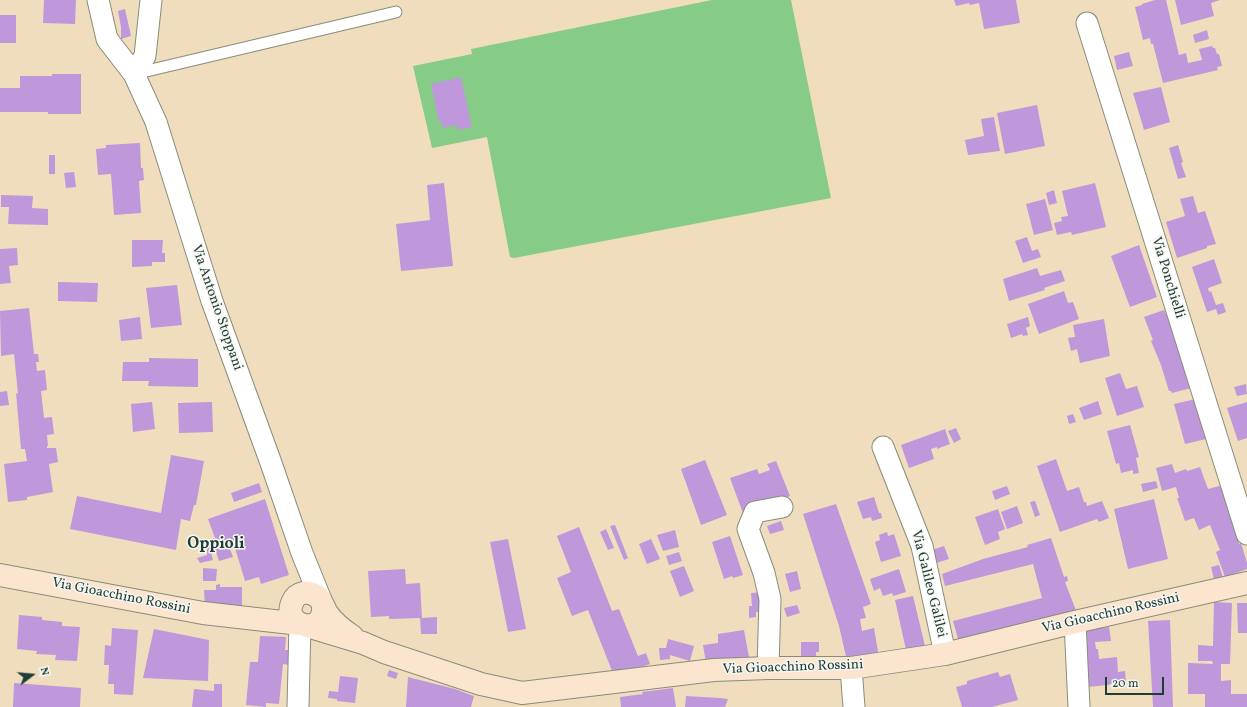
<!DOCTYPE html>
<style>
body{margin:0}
#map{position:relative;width:1247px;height:707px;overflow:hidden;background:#f0ddbe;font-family:Vollkorn,serif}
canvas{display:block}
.north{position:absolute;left:12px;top:655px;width:40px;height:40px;-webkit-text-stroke:3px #f6f6f2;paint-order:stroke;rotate:74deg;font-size:11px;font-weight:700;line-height:16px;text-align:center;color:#1f3d34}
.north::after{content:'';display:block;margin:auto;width:14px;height:18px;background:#1f3d34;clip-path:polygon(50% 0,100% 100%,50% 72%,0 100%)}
.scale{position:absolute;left:1105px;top:677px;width:59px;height:18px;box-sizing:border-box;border:2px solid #1f3d34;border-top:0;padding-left:5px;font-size:12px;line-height:14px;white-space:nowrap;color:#1f3d34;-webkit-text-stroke:3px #f6f6f2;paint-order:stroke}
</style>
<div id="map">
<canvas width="1247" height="707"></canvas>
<div class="north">N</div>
<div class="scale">20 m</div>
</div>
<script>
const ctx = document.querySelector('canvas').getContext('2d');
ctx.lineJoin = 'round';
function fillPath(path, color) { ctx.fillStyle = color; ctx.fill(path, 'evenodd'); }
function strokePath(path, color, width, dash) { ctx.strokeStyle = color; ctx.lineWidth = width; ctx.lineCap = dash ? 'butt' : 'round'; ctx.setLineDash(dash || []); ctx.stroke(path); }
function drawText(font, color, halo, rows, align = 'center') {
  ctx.font = font + ' Vollkorn,serif'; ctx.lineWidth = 3; ctx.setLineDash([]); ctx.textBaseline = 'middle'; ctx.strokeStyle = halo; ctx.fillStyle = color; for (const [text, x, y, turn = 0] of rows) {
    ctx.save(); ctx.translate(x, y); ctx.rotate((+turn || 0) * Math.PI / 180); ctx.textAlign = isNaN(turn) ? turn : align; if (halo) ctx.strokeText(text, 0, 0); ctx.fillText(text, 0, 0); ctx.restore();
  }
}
fillPath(new Path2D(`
 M712 0H791L831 198 514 258 510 257 487 137 432 148 413 66 472 54 471 49Z`), '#87cc86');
fillPath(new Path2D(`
 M44 0H76L75 24 43 23Z
 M954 0H1016L1020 23 984 29 979 3 970 5 969 3 956 6Z
 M1155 0H1166L1179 55 1186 53 1188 63 1202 60 1199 49 1212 46 1213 48H1215L1217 54H1219L1222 66 1217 67 1218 70 1163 83 1153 44H1151L1150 38 1143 40 1135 7 1142 5V4Z
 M1175 0H1220L1211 3 1214 16 1181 25Z
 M125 9 131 36 121 39V27L118 11Z
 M0 15H16V43H0Z
 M1207 30 1209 39 1195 43 1193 35Z
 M1129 52 1133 66 1117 70 1114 56Z
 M52 74H81V114H48V112H0V88H20V76H52Z
 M461 77 472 127 458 130 457 125 443 128 442 122 439 123 431 84Z
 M1161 87 1170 122 1144 130 1133 93Z
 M1037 105 1045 146 1005 154 997 113Z
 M994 117 1000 151 968 155 965 140 984 136 981 119Z
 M140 143 141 168H143L144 180 139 181 141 213 114 215 111 174 98 175 96 149 106 148V145Z
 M1178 145 1183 162 1181 163 1186 177 1178 179 1169 148Z
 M49 155H55V174H49Z
 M74 172 76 187 66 188 64 173Z
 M444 183 453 266 401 271 396 224 430 220 427 185Z
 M1095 183 1106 227 1072 235 1071 232 1057 235 1054 223 1062 221 1061 217 1068 216 1062 191Z
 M1054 190 1057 203 1049 205 1046 193Z
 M1 195 33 196 32 208 48 209V225L8 224 9 207H1Z
 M1193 196 1198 213 1205 211 1216 244 1207 246V248L1177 258 1166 222 1185 216 1180 199Z
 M1045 199 1053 230 1034 235 1026 204Z
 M1027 237 1032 251 1038 249 1041 257 1023 263 1015 241Z
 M132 240H163L162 253H165V262H152V266L132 267Z
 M1139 245 1157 297 1130 307 1111 256Z
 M17 248 18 265 9 266 11 283 0 284V249Z
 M1214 259 1222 283 1208 288 1209 292 1211 291 1216 305 1223 303 1226 312 1218 315 1216 309 1207 312 1192 267Z
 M1037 268 1040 276 1061 270 1065 281 1044 288 1045 290 1009 301 1003 279Z
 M58 282 98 283 97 302 58 301Z
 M177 285 182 325 151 328 146 288Z
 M1064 291 1068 303 1073 302 1079 319 1039 334 1028 304Z
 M29 308 34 354H38L39 362H36L37 371 45 370 47 390 41 391 44 418 52 417 54 434 47 435 48 446H47V448H56L58 462 49 464 53 492 27 497V500L8 502 4 464 27 461 25 449H21L16 393 18 394 14 354 1 356 0 311Z
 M1164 310 1186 357 1191 388 1172 393 1171 391H1169L1161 365 1151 341 1153 340 1144 317Z
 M140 317 142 339 121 341 119 320Z
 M1028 317 1030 326 1026 328 1028 335 1023 336 1022 334 1011 338 1007 324Z
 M1104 319 1110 356 1080 363 1077 349 1071 351 1068 338 1075 337 1073 325Z
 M149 358 198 359V387L148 386 149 381H122L123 362H149Z
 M1120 373 1126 389 1137 386 1144 407 1117 416 1105 378Z
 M1246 384 1247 394 1237 396 1234 387Z
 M7 391 9 405 0 406V392Z
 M1196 399 1206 439 1185 444 1174 404Z
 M1098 401 1102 414 1084 420 1079 408Z
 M152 402 155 429 133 432 131 404Z
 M212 402 213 432 179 433 178 403Z
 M1247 402V438L1238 441 1227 408Z
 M1073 414 1076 422 1069 424 1067 416Z
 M1130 425 1139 457 1136 458 1139 473 1133 474V470L1121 473 1119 463 1116 464 1107 431Z
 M956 428 961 439 954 443 948 431Z
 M945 429 950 444 937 449V447L931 449 934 459 909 468 901 445Z
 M171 455 204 461 196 505H194L190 521 181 519 176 550 70 529 77 496 161 513Z
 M1056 459 1067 491 1079 487 1084 502H1086L1087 506 1102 501 1109 518 1099 522 1097 519 1060 532 1037 466Z
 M705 460 727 515 701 525 681 469Z
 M776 461 790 496 744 516 730 478 757 469 759 474 770 470 767 464Z
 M1172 464 1175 473 1186 469 1187 471 1200 467 1208 489 1223 485 1239 544 1241 543 1247 563V569L1225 577 1216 552 1220 550 1210 525 1199 530 1194 518 1185 521 1177 498H1179L1176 487 1162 491 1156 468Z
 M1156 481 1158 488 1143 492 1141 484Z
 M259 483 262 492 234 502 231 493Z
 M1007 486 1010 494 995 500 992 491Z
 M874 497 879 513H881L882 518 872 521 871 517 863 519 857 502Z
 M265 499 289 575 261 584 259 577 245 581 235 548 230 549 233 557 219 561 216 552 211 553 213 560 200 563 197 558 207 555V541L215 538 208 519Z
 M1154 499 1168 559 1128 569 1114 509Z
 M1035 501 1040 515 1035 517 1030 502Z
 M836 504 871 604 863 607 866 618 860 619 862 631 874 628 879 657 847 661 839 626 803 514Z
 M1017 506 1023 523 1007 529 1001 512Z
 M998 509 1005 529 998 532 1000 539 985 545 975 517Z
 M781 521 784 530 770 534 767 526Z
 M615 525 628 558 624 560 610 526Z
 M579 527 612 611 619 609 638 656 646 653 650 664 614 676 588 610 572 616 557 578 571 572 557 536Z
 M606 529 614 548 608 550 600 532Z
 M675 530 679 547 663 551 657 535Z
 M887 532 888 536 894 534 901 556 881 562 875 542 880 540 879 535Z
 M730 536 743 575 733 578 732 576 724 579 712 542Z
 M1051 538 1064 577 1067 576 1068 581 1065 582 1077 613 960 646 953 621 1042 598 1033 564 945 586 942 574 983 559 1028 547 1027 545Z
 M508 539 526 629 508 632 490 542Z
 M651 539 660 559 647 564 639 544Z
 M944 546 949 559 936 563 932 550Z
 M679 552 682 561 669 565 666 556Z
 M1219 565 1223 577 1214 579 1211 567Z
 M684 566 694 591 680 597 670 571Z
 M203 568 217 569 216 581H203Z
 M405 569 406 584 420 583 422 618 437 617V634H421L420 618 389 619V616L371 617 368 571Z
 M899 569 906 592 893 596 892 593 883 596 880 588 874 591 870 579Z
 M797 571 801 589 790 592 785 574Z
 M220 584V587H242V607L205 606 204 590H216V585Z
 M764 592 765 611 756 612V617L749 618V606H752L751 593Z
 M913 596 925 646 906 650 895 600Z
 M1214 602 1232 603 1230 664H1221V681L1231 680V694H1247V707H1205V694H1188V663L1213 664 1212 661H1198V645L1213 646Z
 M1237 603H1247V633H1238Z
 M797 605 800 613 787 617 784 608Z
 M19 615 42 617V620L62 622V626L80 627 77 661 55 660 56 655 36 654 37 651 17 649Z
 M1170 620 1173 707H1153L1148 621Z
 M1109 627 1111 641 1095 642 1096 649H1098L1099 659 1117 657 1118 672 1125 671 1126 683 1088 687 1082 630Z
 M112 628 138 630 133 695 114 694V684H108L109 665H104L105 645 111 646Z
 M154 629 209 640 208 681 143 678Z
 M744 630 749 657 722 662 706 663 703 645 718 643V634Z
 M260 636 286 637 285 650H291L290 665 283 664 279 704 266 703V707L246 705 250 662H258Z
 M668 639 694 646 690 661 670 655V659L660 660 659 648H666Z
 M801 642H819V652H816V659H801Z
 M389 670 398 673 396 679 387 676Z
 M998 672 1000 677 1010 674 1018 700 992 707H962L956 687 967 684V681Z
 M340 676 358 678 355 703 337 701V699L328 698 329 691 338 692Z
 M408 677 455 689 474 696 471 707H406Z
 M14 683 81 688 80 707H13Z
 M214 684H222V707H192L194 689 214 691Z
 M673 688 676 707H621L620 697 643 694 642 692Z
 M686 696 720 698 728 699 725 707H685Z`), '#be98da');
const service = new Path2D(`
 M134 74 396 12`);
const minor = new Path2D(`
 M98 0 107 39 134 74 156 122 212 301 271 463 302 553 321 600
 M1087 23 1247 534
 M134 74 145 56 151 0
 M883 447 922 546 945 654
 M1075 622 1079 707
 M768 668 770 599 764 573 748 529 755 512 782 507
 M851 668 854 707
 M298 707 300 624`);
const secondary = new Path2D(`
 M0 575 203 613 300 624
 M323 605C326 637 282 627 292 603 294 598 298 594 303 593 308 592 314 594 318 597 322 601 324 608 327 613 333 622 343 630 352 636
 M307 626 363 643 384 652 481 684 522 693 714 670 768 668H851L945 654 1075 622 1247 583`);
strokePath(service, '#888d79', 13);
strokePath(minor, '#888d79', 23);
strokePath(secondary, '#888d79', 24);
strokePath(service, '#fff', 11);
strokePath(minor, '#fff', 21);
strokePath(secondary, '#fbe5cf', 22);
drawText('14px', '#1f3d34', '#f6f6f2', [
 ["Via Ponchielli",1167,278,73],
 ["Via Antonio Stoppani",216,308,71],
 ["Via Galileo Galilei",928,584,76],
 ["Via Gioacchino Rossini",121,597,11],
 ["Via Gioacchino Rossini",1111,614,-13],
 ["Via Gioacchino Rossini",793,668,-2]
]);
drawText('bold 16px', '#1f3d34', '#f6f6f2', [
 ["Oppioli",216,545]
]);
</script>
